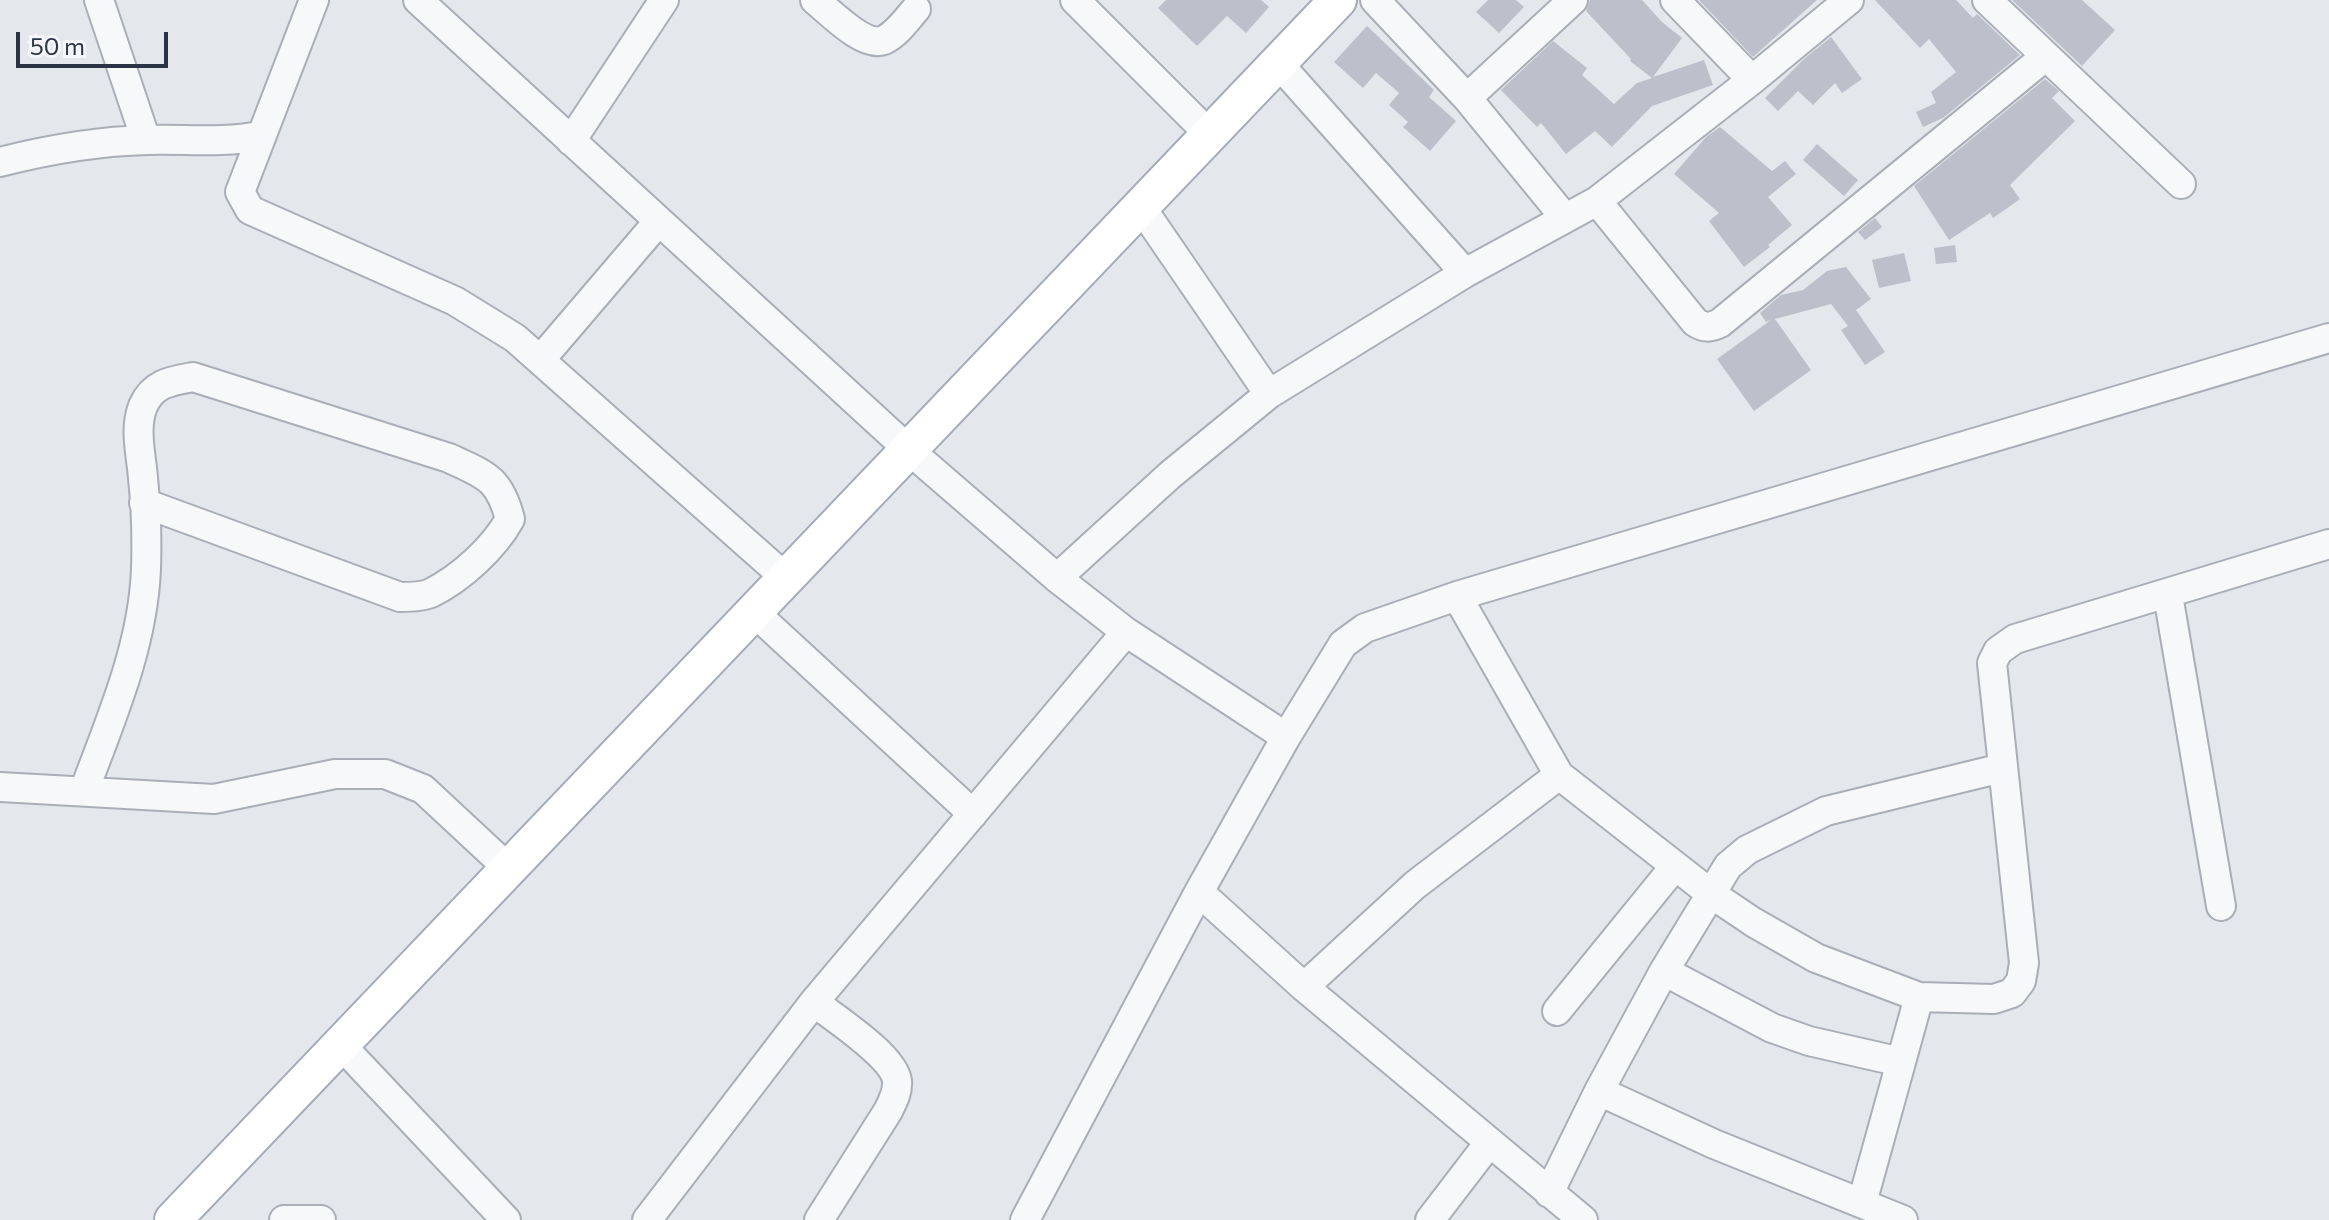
<!DOCTYPE html>
<style>
body{margin:0}
#map{position:relative;width:2329px;height:1220px;overflow:hidden;background:#e4e7ec;font-family:Commissioner,sans-serif}
canvas{display:block}
.scale{position:absolute;left:16px;top:32px;width:152px;height:36px;box-sizing:border-box;border:4px solid #2b3445;border-top:0;padding-left:10px;font-size:24px;line-height:28px;white-space:nowrap;color:#2b3445;-webkit-text-stroke:6px #f4f6f9;paint-order:stroke}
</style>
<div id="map">
<canvas width="2329" height="1220"></canvas>
<div class="scale">50 m</div>
</div>
<script>
const ctx = document.querySelector('canvas').getContext('2d');
ctx.lineJoin = 'round';
function fillPath(path, color) { ctx.fillStyle = color; ctx.fill(path, 'evenodd'); }
function strokePath(path, color, width, dash) { ctx.strokeStyle = color; ctx.lineWidth = width; ctx.lineCap = dash ? 'butt' : 'round'; ctx.setLineDash(dash || []); ctx.stroke(path); }
fillPath(new Path2D(`
 M1166 0H1261L1269 7 1246 33 1227 16 1197 46 1158 8Z
 M1488 0H1516L1524 7 1499 33 1476 12Z
 M1590 0H1642L1662 22 1682 38 1653 77 1704 60 1713 85 1652 106 1612 147 1595 131 1566 154 1541 123 1537 127 1501 90 1553 41 1587 68 1582 75 1614 104 1637 83 1652 78 1630 61 1631 59 1586 11Z
 M1699 0H1817L1753 57Z
 M1875 0H1956L1973 18 1977 14 2020 55 1943 118 1923 127 1916 112 1936 103 1931 92 1956 72 1929 39 1920 48Z
 M2012 0H2082L2115 30 2082 66Z
 M1367 26 1434 90 1429 97 1456 121 1430 151 1403 127 1408 122 1389 105 1399 93 1376 73 1363 88 1334 62Z
 M1831 37 1862 79 1842 93 1835 83 1813 105 1798 91 1778 111 1765 98 1804 59Z
 M2045 79 2059 91 2052 98 2075 121 2010 185 2020 199 1993 218 1990 213 1949 240 1914 186Z
 M1720 127 1772 171 1785 161 1796 174 1768 197 1792 225 1768 245 1770 247 1744 267 1709 221 1719 213 1674 174 1706 137Z
 M1817 144 1858 180 1844 196 1803 160Z
 M1875 218 1882 227 1865 240 1858 232Z
 M1955 245 1957 262 1936 264 1934 248Z
 M1904 253 1911 281 1879 288 1872 260Z
 M1846 267 1871 299 1856 310 1885 352 1865 365 1841 330 1848 326 1831 304 1775 319 1811 370 1754 411 1717 359 1771 320 1766 322 1760 313 1781 295 1803 290 1827 271Z`), '#bbc0ca');
const minor = new Path2D(`
 M99 0 146 140
 M314 0 240 192 250 210 455 301 515 338 787 579
 M418 0 910 451 1057 578 1126 632 1286 737
 M815 0C830 12 864 48 884 40 897 34 907 19 916 9
 M1075 0 1210 135
 M1375 0 1467 98 1565 218
 M1675 0 1752 80
 M1987 0 2181 184
 M1278 63 1465 273
 M1467 98 1573 0
 M571 141 664 0
 M0 162C47 150 99 141 148 140 186 139 223 143 260 136
 M1597 201 1695 322C1704 328 1710 328 1720 323L2046 56
 M1141 207 1269 394
 M541 359 658 222
 M1057 578 1170 475 1269 394 1465 273 1597 201 1752 80 1849 0
 M2168 595 2221 906
 M1457 596 1559 775 1710 893 1753 922 1816 958 1919 997 1994 999 2012 993 2021 981 2024 963 1992 663 1998 651 2015 639 2329 544
 M755 613 973 814
 M0 787 214 799 335 774H385L423 789 509 869
 M84 791C111 719 143 646 146 569 147 539 146 507 143 478 141 453 134 429 143 406 153 383 171 381 193 377L449 458C485 475 499 477 510 519 494 548 461 578 431 593 422 597 409 597 400 597L144 503
 M1199 892 1304 987 1583 1220
 M1664 971 1772 1028 1809 1041 1901 1062
 M1304 987 1415 885 1559 775
 M814 1002C834 1018 894 1056 897 1081 898 1092 893 1101 888 1111L819 1220
 M1557 1011 1675 866
 M341 1045 506 1220
 M1599 1091 1714 1144 1903 1220
 M1549 1193 1599 1091 1664 971 1728 866 1747 850 1826 811 2002 768
 M1862 1203 1919 997
 M284 1220H321
 M647 1220 814 1002 1126 632
 M1025 1220 1199 892 1286 737 1343 644 1365 628 1457 596 2329 338
 M1430 1220 1489 1143`);
const major = new Path2D(`
 M173 1220 1338 0`);
strokePath(minor, '#a9aeb7', 32);
strokePath(major, '#a3abb8', 40);
strokePath(minor, '#f7f8fa', 28);
strokePath(major, '#fff', 36);
</script>
